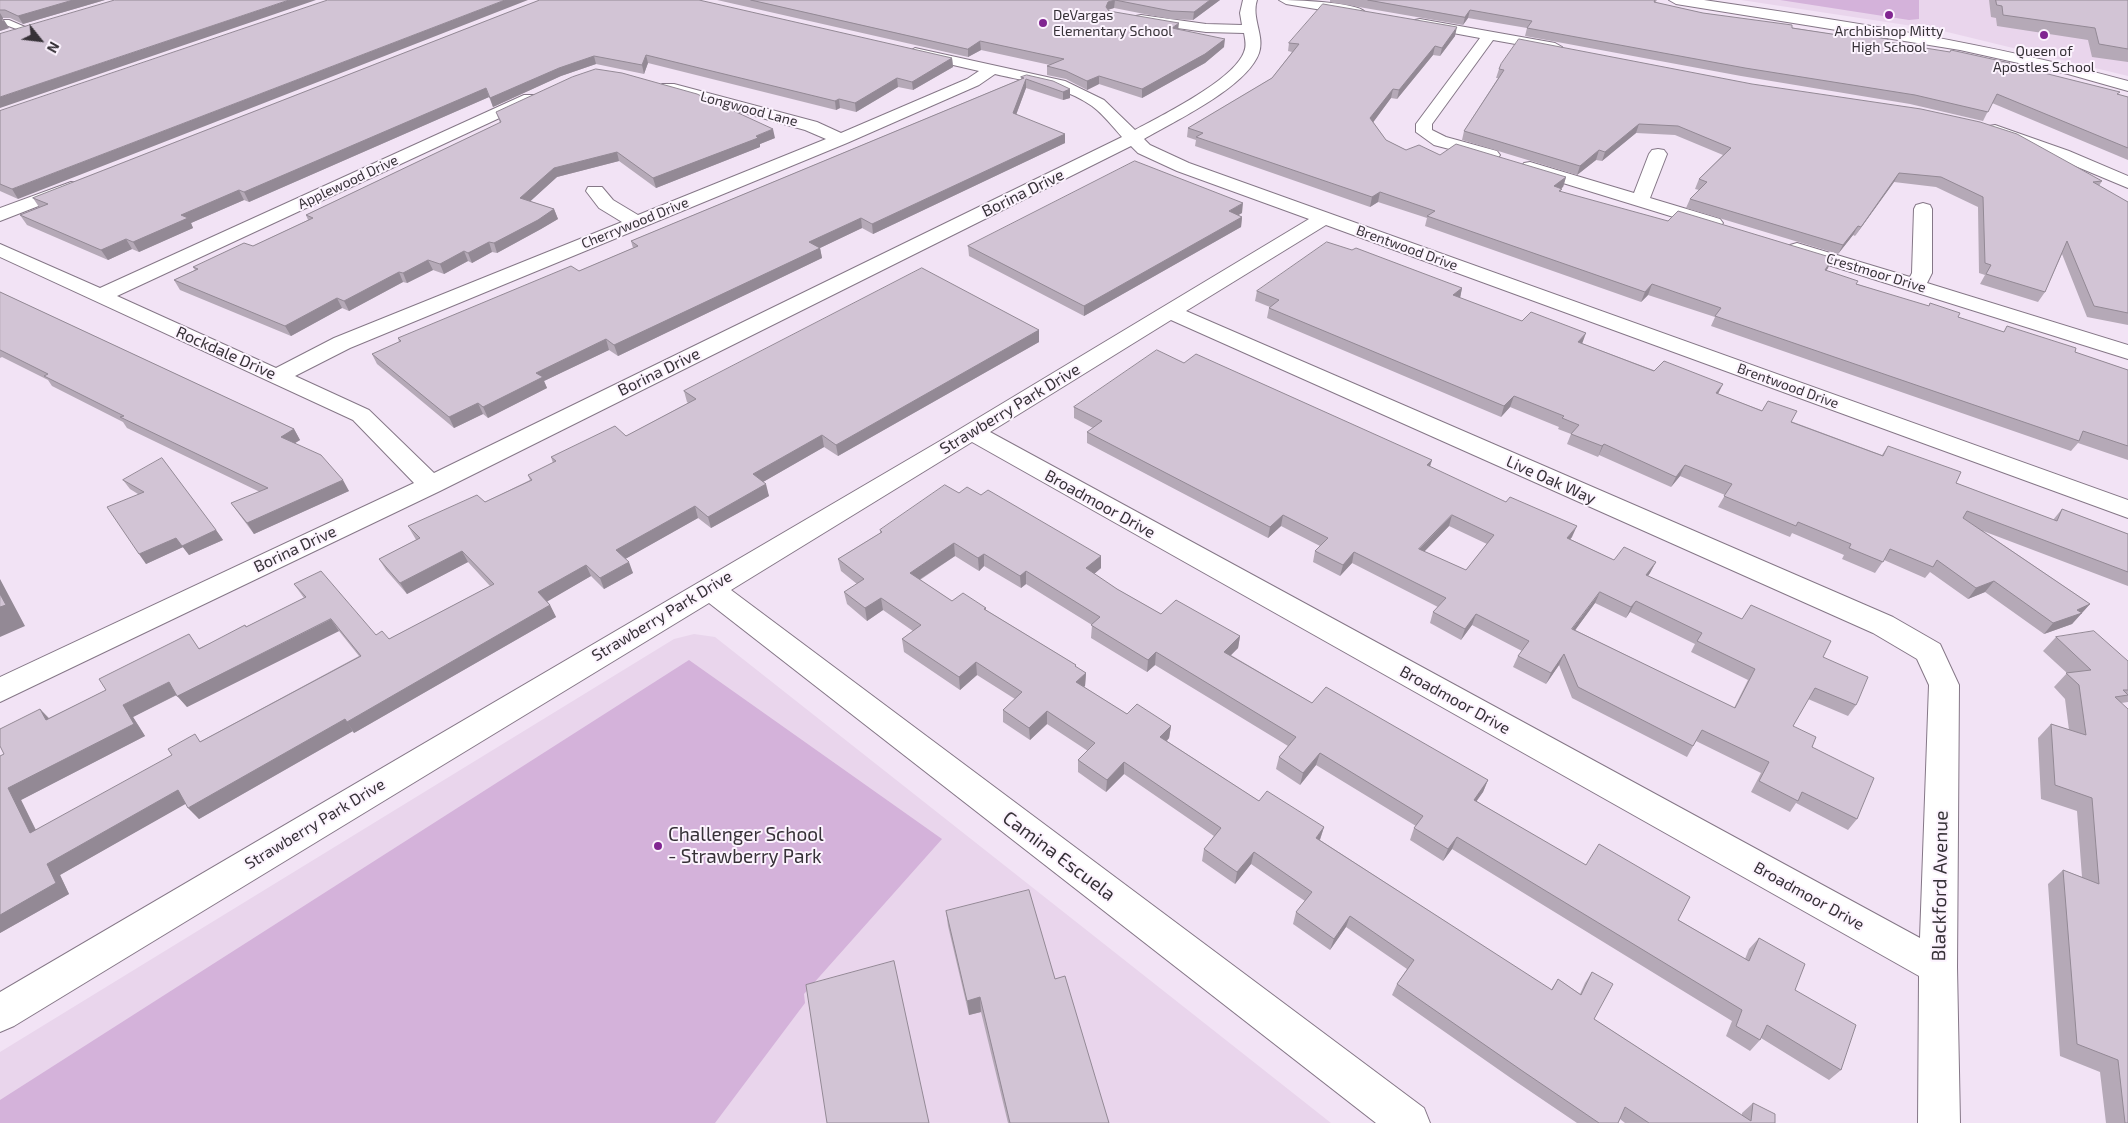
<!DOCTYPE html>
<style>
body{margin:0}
#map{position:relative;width:2128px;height:1123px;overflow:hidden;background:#f2e3f5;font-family:"Exo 2",sans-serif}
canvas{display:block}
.north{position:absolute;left:15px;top:15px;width:50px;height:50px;-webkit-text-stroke:4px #fcf3fe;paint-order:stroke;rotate:119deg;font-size:14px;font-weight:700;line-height:20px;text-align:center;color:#363137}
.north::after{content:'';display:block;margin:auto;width:18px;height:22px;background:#363137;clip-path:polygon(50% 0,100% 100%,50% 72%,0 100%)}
</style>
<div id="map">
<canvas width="2128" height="1123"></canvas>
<div class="north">N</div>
</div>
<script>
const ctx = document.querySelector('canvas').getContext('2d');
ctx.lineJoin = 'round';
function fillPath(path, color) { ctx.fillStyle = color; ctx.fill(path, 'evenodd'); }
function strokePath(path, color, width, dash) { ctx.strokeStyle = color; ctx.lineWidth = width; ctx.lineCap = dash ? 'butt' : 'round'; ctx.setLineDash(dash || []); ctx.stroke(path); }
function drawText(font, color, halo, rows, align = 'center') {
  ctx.font = font + ' "Exo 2",sans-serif'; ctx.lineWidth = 4; ctx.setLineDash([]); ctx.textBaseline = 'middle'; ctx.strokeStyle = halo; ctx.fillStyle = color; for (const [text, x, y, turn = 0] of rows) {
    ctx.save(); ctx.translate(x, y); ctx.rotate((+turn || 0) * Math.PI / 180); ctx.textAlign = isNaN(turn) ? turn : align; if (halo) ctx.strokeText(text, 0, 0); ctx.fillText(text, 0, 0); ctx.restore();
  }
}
fillPath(new Path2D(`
 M1741 0H2128V76L1939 30Z
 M694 634 715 637 1331 1123H0V1052L674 639Z`), '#e9d5ec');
fillPath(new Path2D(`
 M1780 0H1919V19L1909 20Z
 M689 660 942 839 804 994 805 1003 715 1123H0V1100Z`), '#d4b2da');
const lane = new Path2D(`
 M3 20H9L32 30 27 33 3 24Z`);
const street = new Path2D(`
 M1243 0H1257C1251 18 1265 36 1259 53 1247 87 1175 121 1144 139L1150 145 1189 163 2128 500V518L1326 225 1186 311 1893 617 1940 644 1959 685 1957 967 1960 1123H1918L1919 976 972 442 731 590 1424 1108 1430 1123H1376L709 603 14 1026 0 1032V992L945 438 1309 219 1177 171 1138 153 1131 146 440 491 0 702V677L414 483 353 420 0 257V244L100 288 524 95H536L538 98 536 101 117 296 276 368 334 338 622 222 599 208 586 191 588 187H602L613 200 638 215 826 139 805 130 662 90 660 87 662 84H674L817 122 841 133 967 79 979 71 910 55 908 52 915 48 1065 81 1104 100 1135 130C1161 116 1234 80 1244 52 1247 46 1245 39 1244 33L1206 32 1141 23 1136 22 1134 19 1136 16 1141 15 1206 24 1242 25 1240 13ZM995 74C1028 82 1064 86 1092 106 1103 114 1113 127 1122 137L434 473 369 410 295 376 350 348 847 143 979 85ZM1171 320 1873 633 1917 659 1929 685 1920 938 990 432Z
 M1279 0C1294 0 1357 2 1365 12L1358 16 1286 4Z
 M1420 19 1555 43 1562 47 1555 51 1493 40 1432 124V130L1446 137 1497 151 1500 155 1497 159 1491 160 1434 145 1416 132V124L1480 38 1415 26 1413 23 1415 20Z
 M1995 125 2069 151 2128 176V188L2056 158 1989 134 1987 130 1989 126Z
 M1658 149 1664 150 1667 154 1650 198 1720 219 1723 223 1720 227H1706L1524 171 1521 167 1524 163 1530 162 1634 193 1649 154 1652 150Z
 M71 182 77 183 80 187 77 191 0 221V208Z
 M1923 203 1930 205 1932 209V273L1927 283 2128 345V359L1790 253 1787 249 1790 245 1797 243 1910 277 1912 273 1914 209 1916 205Z`);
const secondary = new Path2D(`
 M1669 0H1704C1847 21 1989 43 2128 81V91L2068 74 1960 50 1676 4Z`);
strokePath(lane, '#857787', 2);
strokePath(street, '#857787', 2);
strokePath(secondary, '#857787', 2);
fillPath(lane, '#fff');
fillPath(street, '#fff');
fillPath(secondary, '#fff');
fillPath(new Path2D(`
 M0 0H105L23 24 10 18H3V19L9 28 0 31Z
 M540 0 952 58 953 67 913 90 898 87 856 112 840 108 836 110 648 63 644 74 596 64 561 76 493 107 489 97 249 202 244 200 191 223 193 228 139 252 132 249 108 260 27 225 20 215 39 207 33 198Z
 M717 0H1220L1193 20 1170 19 1114 8 1108 10 1109 11 1178 30 1224 47 1205 63 1142 98 1099 84 1087 90 1066 79 1047 75V66L1050 65 981 50 968 57Z
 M1330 0H1657L1655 3 1703 13 1844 36 1846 33 1888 42 2009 64 2128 97V160L1992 103 1983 121 1910 104 1741 76 1525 36 1527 28 1468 18 1463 25 1330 2Z
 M1989 0H2128V62L2092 57 2088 40 1997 26 1996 18 1991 17Z
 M1455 36 1440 56 1433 55 1397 99 1391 98 1373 122 1386 140 1406 150 1566 177 1563 187 1561 188V192L1828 268 1826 271 1857 284 2004 332 2007 326 2075 352 2128 370V460L2078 443 2071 451 1711 326 1715 317 1648 295 1641 302 1425 226 1427 218 1378 202 1370 207 1195 146 1196 140 1187 137 1188 128 1272 78 1292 52 1288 51 1289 43Z
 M1499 69 2102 181 2099 186 2128 202V325L2087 317 2062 254 2045 292 2038 302 1980 284 1985 275 1979 273 1978 207 1936 187 1894 182 1855 236 1853 235 1838 254 1686 208 1690 199 1699 190 1695 189 1699 179 1723 155 1675 135 1636 133 1602 161 1596 160 1577 175 1462 140 1464 131 1498 78H1496Z
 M1021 77 1070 89V98L1063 100 1026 88 1016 115 1065 134V143L873 234 862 228 820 248 822 258 618 356 609 350 544 381 547 388 488 418 483 414 454 428 377 364 372 354 399 342 398 338 579 271 633 248 631 241 1021 79Z
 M0 111 18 199 0 191Z
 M496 112 775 138 760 144V147L656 188 619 161 557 177 530 201 554 209 558 219 541 229 497 253 492 252 472 263 468 261 444 274 433 270 407 283 403 282 349 311 342 308 291 336 180 290 174 280 195 270 193 267 253 246 308 220 306 215 500 123Z
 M1242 213 1238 215 1242 217 1241 227 1084 316 969 256 968 246Z
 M1462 288 1460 298 1882 455 1888 446 1956 483 2053 520 2062 509 2128 534V586L1983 531 2090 604 2072 624 2044 634 1985 592 1968 599 1930 572 1925 578 1884 560 1875 573 1842 559 1844 555 1792 533 1790 537 1718 507 1725 495 1680 476 1671 487 1599 455 1598 457 1567 444 1571 434 1558 429 1559 427 1510 407 1501 417 1267 318 1269 308 1270 307 1255 301 1257 291Z
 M0 292 294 429 300 440 295 443 349 491 254 534 239 514 231 503 260 492 127 428 123 422 52 386 48 380 2 357 0 358Z
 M1039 330V342L838 456 824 447 763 482 769 496 711 528 698 518 625 559 633 573 604 589 591 576 547 601 550 605 556 617 354 733 353 731 199 819 186 803 60 875 69 894 0 933V756L4 754 40 709 49 718 106 690 246 627 304 598 294 584 376 635 389 639 490 586 468 562 407 594 386 570 379 559 416 540 415 538 408 526 485 502 530 480 528 475 553 463 551 457 626 436 688 403 687 402 684 391ZM339 631 359 656 36 830 21 800 145 736 133 717 177 695 187 707Z
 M1184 363 1432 460 1430 467 1572 537 1570 539 1614 560 1656 562 1648 576 1823 657 1856 705 1848 716 1808 699 1793 726 1812 747 1857 819 1848 830 1796 803 1790 812 1751 792 1761 773 1696 741 1687 757 1572 698 1559 665 1546 684 1513 667 1518 656 1522 651 1472 625 1461 640 1430 623 1433 612 1438 607 1352 563 1340 576 1313 562 1315 551 1320 546 1281 526 1268 538 1087 443V432L1093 428 1074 418V407ZM1449 526 1487 544 1466 570 1424 552ZM1595 603 1626 618 1630 612 1695 644 1691 652 1748 680 1734 708 1575 630Z
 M123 480 216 530 223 540 189 555 183 547 146 564 138 494 130 489Z
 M959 493 981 495 1101 556V568L1094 574 1117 589 1161 614 1240 636 1238 648 1231 655 1312 703 1488 780 1483 792 1476 801 1745 959 1749 949 1759 938 1795 990 1841 1070 1829 1080 1761 1038 1760 1040 1750 1051 1726 1036 1732 1021 1452 849 1443 861 1410 840 1414 828 1416 826 1316 765 1300 785 1276 769 1279 757 1288 746 1155 665 1147 672 1091 638 1092 625 1026 584 1021 588 984 566 979 571 955 556 920 580 952 601 986 608V610L1076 665V667L1086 673 1085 686 1084 687 1127 714 1171 726 1169 738 1167 741 1259 801 1324 827 1320 840 1551 990 1558 979 1580 994 1585 983 1592 972 1594 1019 1742 1115V1113L1753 1103 1775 1123H1625L1620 1119 1618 1123H1577L1515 1081 1392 995 1397 984 1407 969 1346 927 1330 950 1293 924 1296 912 1305 901 1251 864 1235 884 1202 861 1204 849 1214 836 1124 774 1106 792 1078 772V760L1088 751 1047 724 1030 740 1003 722V710L1015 699 977 675 960 690 904 652 902 639 913 631 883 610 867 621 847 604 844 592 857 584 841 571 838 559 880 533V530Z
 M2056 637 2128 661V702L2121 703 2128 1123H2106L2100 1072 2060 1056 2048 884 2063 870 2082 877 2077 811 2041 799 2038 738 2051 724 2069 730 2065 699 2054 687 2067 673 2043 651Z
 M946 911 1055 979 1109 1123H1008L981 1012 969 1015 948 926Z`), '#b5a9b7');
fillPath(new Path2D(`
 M73 0H105L23 24 18 16Z
 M289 0H316L0 108V97Z
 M505 0H528L18 199 12 189Z
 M1115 0 1114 8 1107 10 1106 7 1108 2Z
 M1210 0H1220L1193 20 1194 12Z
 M1470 10 1468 18 1463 25 1465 17Z
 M0 13 3 18 2 21 4 20 9 28 0 31Z
 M1179 23 1178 31 1172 28Z
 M1457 27 1455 36 1440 56 1442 48Z
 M1225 39 1224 47 1205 63 1142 98V89Z
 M980 41 981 50 968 57V49Z
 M1435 46 1433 55 1397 99 1399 90Z
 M646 55 648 63 644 74 642 65Z
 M594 56 596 64 561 76 493 107 490 98 559 68Z
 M952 58 953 67 913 90 912 82Z
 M1099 76V84L1087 90V81Z
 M897 78 898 87 856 112 855 103Z
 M1026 79V88L1013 123V113Z
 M486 88 489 97 249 202 244 192Z
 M1070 89V98L1063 100V92Z
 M1393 89 1391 98 1369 128 1370 118Z
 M839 99 840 108 836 110 835 101Z
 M1639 124 1636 133 1602 161 1605 152Z
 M773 129 775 138 760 144V147L656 188 653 178Z
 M1065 134V143L873 234 872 224Z
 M1599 150 1596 160 1577 175 1580 166Z
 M617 152 619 161 557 177 523 208 520 198 554 168Z
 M1899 173 1894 182 1855 236 1861 227Z
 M1566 177 1563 187 1551 196 1554 186Z
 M239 190 244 200 191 223 193 228 139 252 133 242 181 215Z
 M1380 192 1378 202 1370 207 1372 197Z
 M1243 203 1242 213 1228 221 1229 211Z
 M554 209 558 219 541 229 497 253 494 243Z
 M1242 217 1241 227 1084 316V306Z
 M861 218 862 228 820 248 822 258 618 356 614 345 809 242Z
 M1858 226 1853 235 1838 254 1843 245Z
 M126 239 132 249 108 260 101 250Z
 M489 242 492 252 472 263 468 253Z
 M464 251 468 261 444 274 440 264Z
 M1833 258 1828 268 1819 280 1825 270Z
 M428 260 433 270 407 283 403 273Z
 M399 272 403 282 349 311 344 301Z
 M1652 284 1648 295 1641 302 1645 292Z
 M1462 288 1460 298 1453 295Z
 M337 298 342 308 291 336 285 326Z
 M1039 330V342L838 456 836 445Z
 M1586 333 1582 344 1578 342Z
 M606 339 609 350 544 381 547 388 488 418 483 407 536 373Z
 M1723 384 1718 394 1716 393Z
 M1514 396 1510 407 1501 417 1504 406Z
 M478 403 483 414 454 428 449 417Z
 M294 429 300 440 287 448 281 437Z
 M822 435 824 447 756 486 753 474Z
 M1604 444 1599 455 1598 457 1602 446Z
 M1432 460 1428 471 1427 465Z
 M1685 465 1680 476 1671 487 1676 477Z
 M343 480 349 491 254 534 247 523Z
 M766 484 769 496 711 528 708 517Z
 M695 506 698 518 620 562 616 550Z
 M1283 515 1281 526 1268 538 1270 527Z
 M1452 515 1449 526 1416 560 1419 549Z
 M1577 526 1572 537 1562 549 1567 538Z
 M216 530 223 540 189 555 182 546Z
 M176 538 183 547 146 564 139 554Z
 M954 543 955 556 911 585 910 573Z
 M462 551 468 562 407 594 400 583Z
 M1354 552 1352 563 1340 576 1343 565Z
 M984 554V566L979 571 978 558Z
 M1101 556V568L1086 581V568Z
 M629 562 633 573 604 589 600 578Z
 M1656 562 1650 573 1641 586 1646 575Z
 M586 565 591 576 543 604 538 592Z
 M1026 571V584L1021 588 1020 576Z
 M0 579 25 626 0 637Z
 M1994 581 1985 592 1968 599 1976 588Z
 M1600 592 1595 603 1568 640 1572 629Z
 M881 598 883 610 867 621 865 608Z
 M1636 601 1630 612 1626 618 1631 607Z
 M2090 604 2072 624 2044 634 2053 623 2077 610Z
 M550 605 556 617 354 733 347 722Z
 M1476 614 1472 625 1461 640 1465 629Z
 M331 619 339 631 187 707 177 696Z
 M1240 636 1238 648 1222 664 1224 652Z
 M1156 652 1155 665 1147 672 1148 660Z
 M1564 654 1559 665 1546 684 1551 673Z
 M976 662 977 675 960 690 959 677Z
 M1086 673 1085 686 1076 694V682Z
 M169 682 178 694 133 717 145 736 21 800 43 845 30 833 8 788 123 705Z
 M40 709 51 721 46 720Z
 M1047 711V724L1030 740 1029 728Z
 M345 719 353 731 199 819 188 808Z
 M1171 726 1169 738 1159 749 1160 737Z
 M1320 753 1316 765 1300 785 1303 773Z
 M1124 762V774L1106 792 1107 780Z
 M1488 780 1483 792 1469 812 1474 800Z
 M178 790 189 802 60 875 69 894 0 933V915L47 864Z
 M1324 827 1320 839 1312 849 1316 838Z
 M1457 837 1452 849 1443 861 1448 849Z
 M1254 852 1251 864 1235 884 1237 872Z
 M1350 916 1346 927 1330 950 1334 939Z
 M980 997 981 1012 969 1015 967 1001Z`), '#938995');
const building = new Path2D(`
 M0 0H73L18 16 5 10H0Z
 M115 0H289L0 97V34Z
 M328 0H505L12 189 0 184V111Z
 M540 0H699L952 58 912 82 897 78 855 103 839 99 835 101 646 55 642 65 594 56 559 68 490 98 486 88 244 192 239 190 181 215 188 218 133 242 126 239 101 250 20 215 48 204 33 198Z
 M751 0H1210L1194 12 1171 11 1115 0 1108 2 1106 7 1109 11 1179 23 1172 28 1225 39 1205 54 1142 89 1099 76 1087 81 1066 71 1047 66 1064 59 980 41 968 49Z
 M1368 0H1655L1654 2 1703 13 1792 25V28L1845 36 1846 33 1888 39V42L1950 52 1951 50 2010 63 2008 64 2120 92 2117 94 2128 97V148L1997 94 1988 112 1915 95 1745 68 1527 28 1532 21 1470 10 1465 17Z
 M1996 0H2128V49L2099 44 2095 28 2003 15 2002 6 1997 5Z
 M1323 4 1457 27 1442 48 1435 46 1399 90 1393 89 1370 118 1386 140 1406 150 1419 145 1440 155 1456 144 1566 177 1554 186 1562 189 1559 191 1668 221 1678 211 1833 258 1825 270 1858 281 1856 284 1929 306 1930 303 1960 313 1958 317 2004 332 2007 326 2076 348 2075 352 2128 370V446L2083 431 2079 441 1715 316 1721 308 1652 284 1645 292 1427 216 1435 211 1380 192 1372 197 1196 137 1203 133 1188 128 1272 78 1299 44 1289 43Z
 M1519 39 1752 84 1921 109 1980 122 2017 134 2102 181 2093 182 2128 202V313L2094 306 2067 241 2045 292 1986 274 1991 265 1985 263 1983 197 1941 177 1899 173 1861 227 1858 226 1843 245 1690 199 1707 182 1699 179 1731 148 1678 126 1639 124 1605 152 1599 150 1580 166 1464 131 1504 70 1499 69 1501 64Z
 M596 69 622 73 697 94 773 129 756 136 758 138 653 178 617 152 554 168 520 198 554 209 538 220 494 243 489 242 468 253 464 251 440 264 428 260 403 273 399 272 344 301 337 298 285 326 174 280 198 269 193 267 244 243 253 246 313 218 306 215 501 122 496 112 572 77Z
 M1027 75 1053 81 1070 89 1063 92 1026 79 1013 113 1065 134 872 224 861 218 809 242 820 248 614 345 606 339 536 373 543 377 483 407 478 403 449 417 372 354 401 341 398 338 571 266 579 271 638 246 631 241 1024 78 1021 77Z
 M1135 161 1243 203 1229 211 1242 217 1084 306 968 246Z
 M1327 242 1352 250 1356 248 1462 288 1453 295 1522 321 1531 312 1586 333 1578 342 1654 371 1664 361 1723 384 1716 393 1762 411 1768 401 1797 411 1791 422 1883 456 1888 446 1961 472 1956 483 2057 521 2062 509 2128 534V572L1967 511 1963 518 2090 604 2077 610 2082 613 2053 623 1994 581 1976 588 1937 560 1933 567 1890 549 1883 562 1849 548 1851 544 1798 522 1796 526 1724 496 1732 484 1685 465 1676 477 1604 444 1602 446 1571 434 1579 425 1562 418 1564 416 1514 396 1504 406 1269 308 1279 300 1257 291Z
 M922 268 1039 330 836 445 822 435 753 474 766 484 708 517 695 506 616 550 629 562 600 578 586 565 538 592 550 605 347 722 345 719 188 808 178 790 47 864 56 883 0 915V756L4 754 0 746V729L40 709 46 720 106 690 99 679 189 634 199 649 245 625 246 627 306 597 294 584 321 571 376 635 382 631 389 639 494 584 462 551 400 583 379 559 420 538 408 526 477 495 485 502 532 480 528 475 556 461 551 457 615 426 626 436 696 399 684 391ZM331 619 361 656 200 742 195 734 168 749 172 755 30 833 8 788 134 724 123 705 169 682 177 696Z
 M0 292 294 429 281 437 321 455 343 480 247 523 231 503 268 488 120 417 124 416 44 376 48 374 0 350Z
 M1157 350 1184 363 1196 354 1432 460 1427 465 1506 502 1510 497 1577 526 1567 538 1614 560 1624 547 1656 562 1646 575 1742 619 1751 605 1831 641 1823 657 1868 677 1858 701 1856 705 1815 688 1793 726 1816 737 1812 747 1874 778 1857 819 1802 792 1798 801 1759 781 1769 762 1702 730 1693 746 1578 687 1564 654 1551 673 1518 656 1529 641 1476 614 1465 629 1433 612 1446 598 1354 552 1343 565 1315 551 1328 538 1283 515 1270 527 1087 432 1102 421 1074 407ZM1452 515 1494 535 1466 570 1419 549ZM1600 592 1631 607 1636 601 1702 633 1697 641 1755 669 1735 708 1572 629Z
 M162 458 216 530 182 546 176 538 139 554 107 507 144 492 123 480Z
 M945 485 959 493 967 487 981 495 988 490 1101 556 1086 568 1117 589 1161 614 1176 600 1240 636 1224 652 1312 703 1326 687 1488 780 1474 800 1586 865 1599 844 1690 897 1678 920 1749 961 1759 938 1805 964 1795 990 1856 1025 1841 1070 1767 1025 1760 1040 1736 1026 1742 1010 1457 837 1448 849 1414 828 1423 816 1320 753 1303 773 1279 757 1296 737 1156 652 1148 660 1091 625 1100 617 1026 571 1020 576 984 554 978 558 954 543 910 573 952 601 963 593 986 608 984 609 1076 665 1075 666 1086 673 1076 682 1127 714 1137 704 1171 726 1160 737 1259 801 1267 791 1324 827 1316 838 1552 990 1558 979 1581 995 1592 972 1613 984 1594 1019 1751 1121 1753 1103 1775 1114V1123H1649L1625 1107 1618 1123H1599L1521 1070 1397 984 1414 960 1350 916 1334 939 1296 912 1312 892 1254 852 1237 872 1204 849 1221 828 1124 762 1107 780 1078 760 1095 743 1047 711 1029 728 1003 710 1022 692 976 662 959 677 902 639 921 625 881 598 865 608 844 592 864 579 838 559 882 532 880 530Z
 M0 594 6 605 0 607Z
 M2094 631 2128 661V690H2123L2128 695 2115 697 2128 709V1123H2125L2118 1060 2077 1044 2063 870 2099 884 2092 798 2055 785 2051 724 2086 735 2079 685 2066 673 2091 670 2056 637Z
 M1029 890 1055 979 1065 976 1109 1123H1010L980 997 967 1001 946 911Z
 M894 961 929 1123H827L806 985Z`);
fillPath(building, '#d2c4d5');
strokePath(building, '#938995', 1);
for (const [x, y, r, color] of [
 [1889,15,5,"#812591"],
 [1043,23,5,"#812591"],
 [2044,35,5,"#812591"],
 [658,846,5,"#812591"]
]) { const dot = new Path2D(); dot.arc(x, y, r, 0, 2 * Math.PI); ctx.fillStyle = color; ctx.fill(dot); strokePath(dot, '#fcf3fe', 2); }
drawText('14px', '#363137', '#fcf3fe', [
 ["DeVargas",1053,15,"left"],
 ["Elementary School",1053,31,"left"],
 ["Archbishop Mitty",1889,31],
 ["High School",1889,47],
 ["Queen of",2044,51],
 ["Apostles School",2044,67]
]);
drawText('14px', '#363137', '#fcf3fe', [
 ["Longwood Lane",749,109,15],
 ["Applewood Drive",348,182,-25],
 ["Cherrywood Drive",635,223,-22],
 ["Brentwood Drive",1407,248,20],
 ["Crestmoor Drive",1876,273,17],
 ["Brentwood Drive",1788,386,20]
]);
drawText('16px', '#363137', '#fcf3fe', [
 ["Borina Drive",1023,193,-26],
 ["Rockdale Drive",226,353,24],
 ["Borina Drive",659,372,-26],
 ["Strawberry Park Drive",1010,409,-31],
 ["Live Oak Way",1551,480,24],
 ["Broadmoor Drive",1100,504,29],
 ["Borina Drive",295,549,-25],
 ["Strawberry Park Drive",662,616,-31],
 ["Broadmoor Drive",1455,700,29],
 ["Strawberry Park Drive",315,824,-31],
 ["Broadmoor Drive",1809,896,29]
]);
drawText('19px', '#363137', '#fcf3fe', [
 ["Challenger School",668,835],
 ["- Strawberry Park",668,857]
], 'left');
drawText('19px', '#363137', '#fcf3fe', [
 ["Camina Escuela",1059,856,37],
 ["Blackford Avenue",1940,886,-89]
]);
</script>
